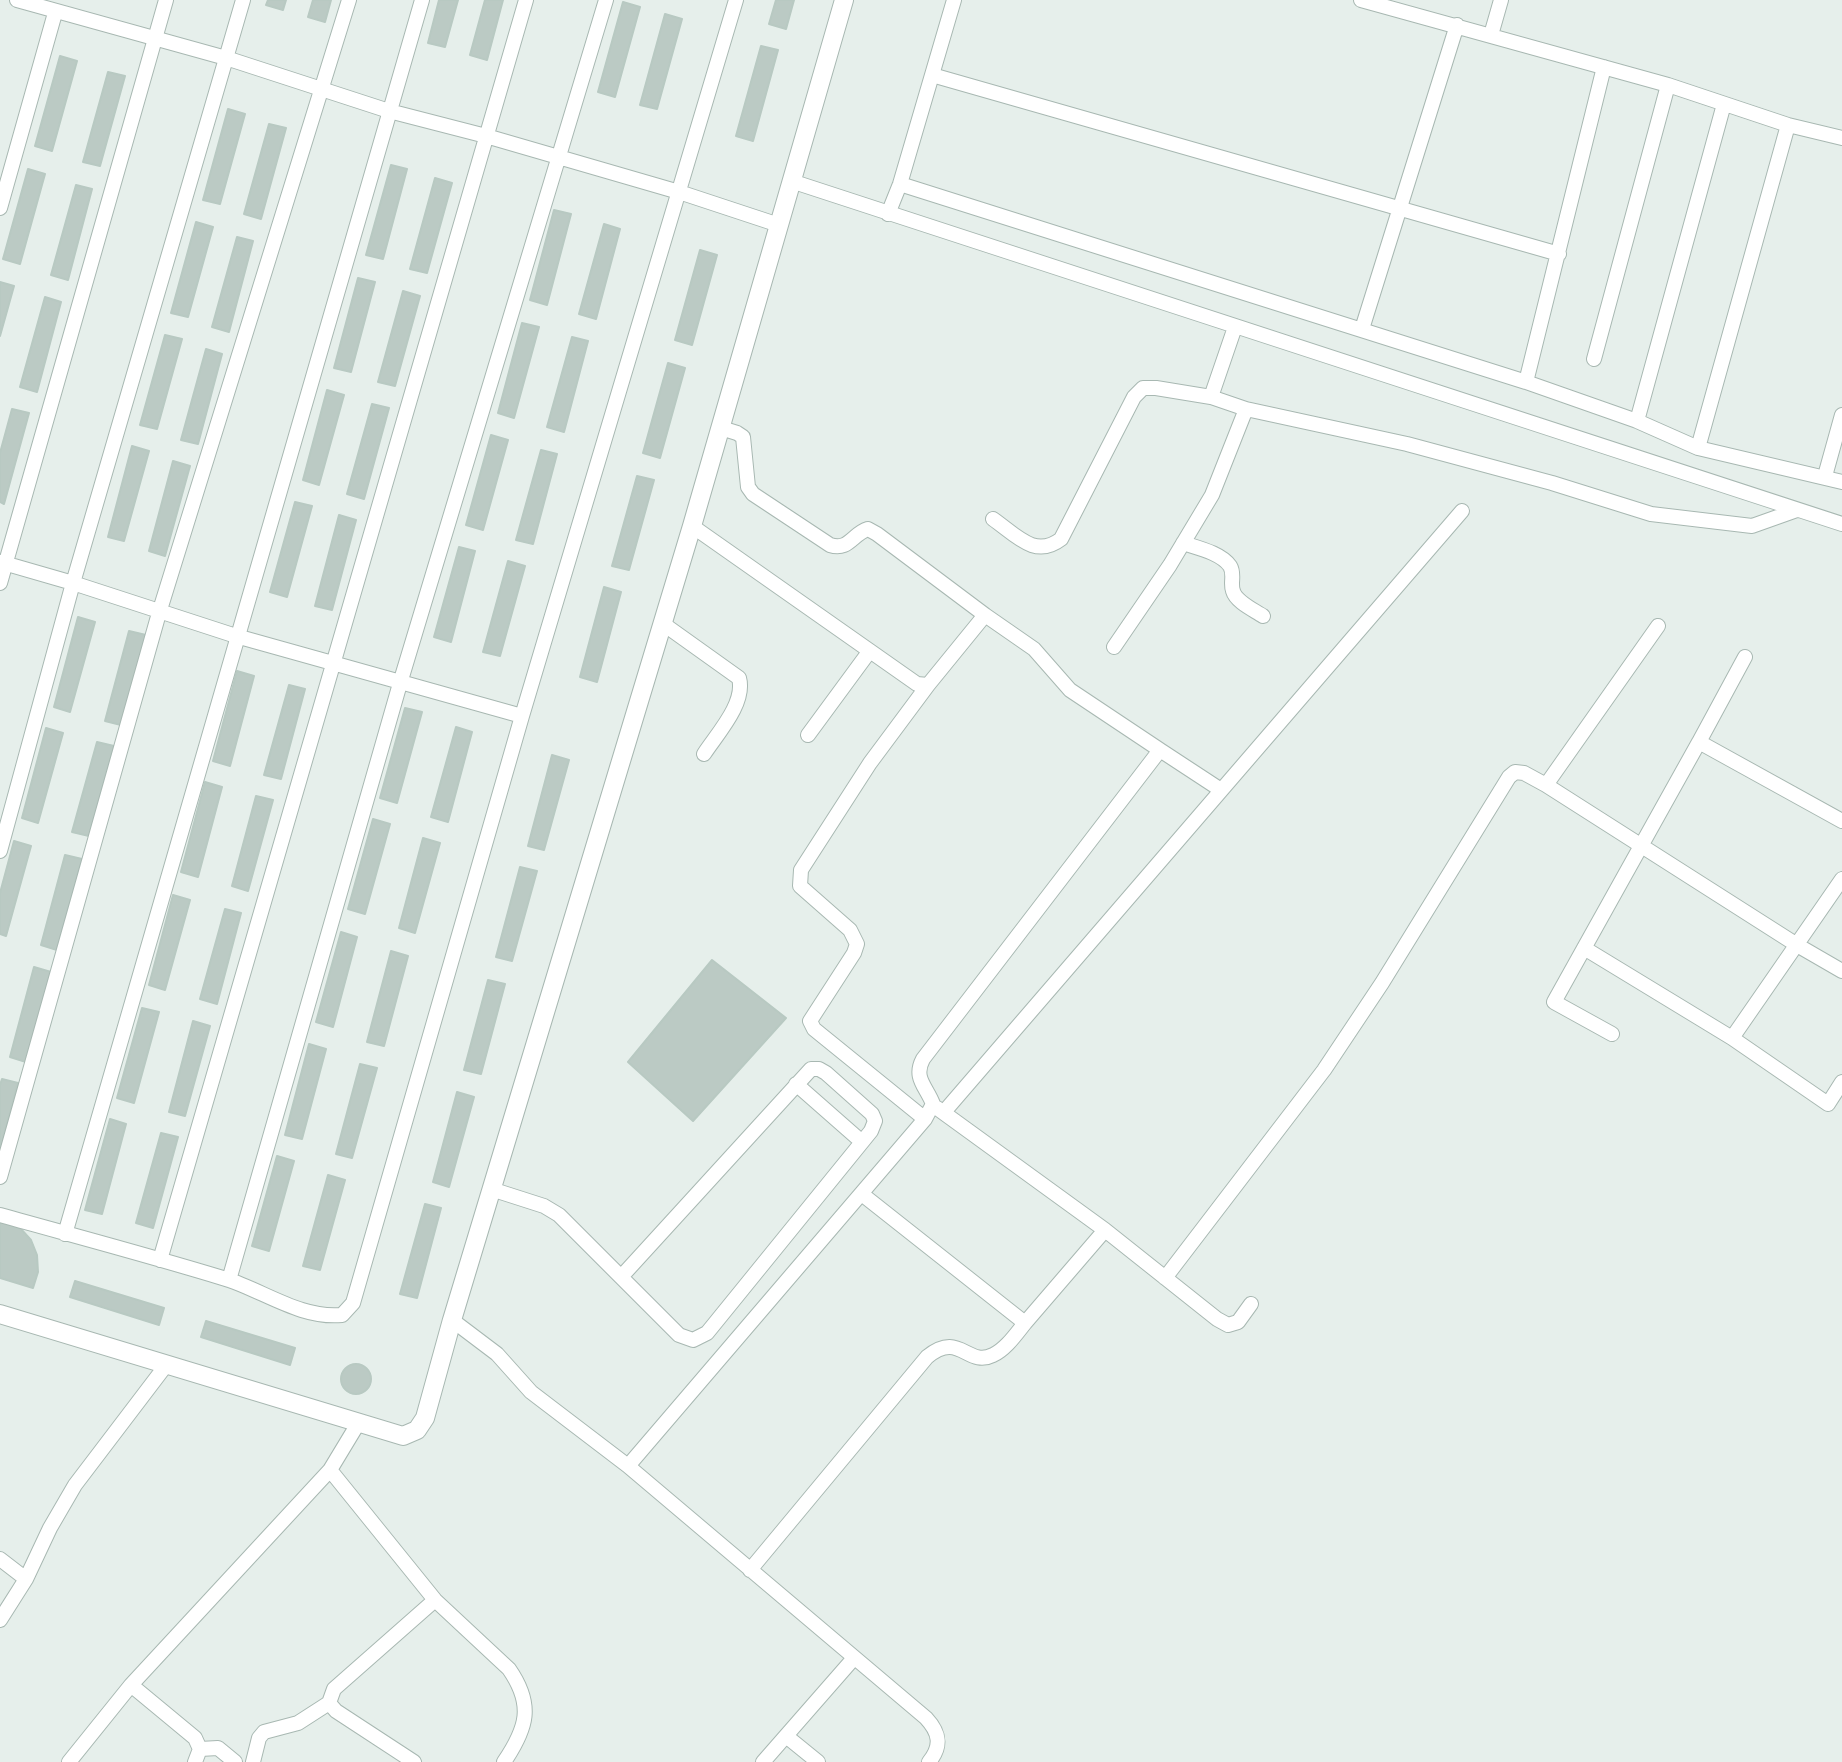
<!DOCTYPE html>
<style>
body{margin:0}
canvas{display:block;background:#e6efeb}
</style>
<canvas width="1842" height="1762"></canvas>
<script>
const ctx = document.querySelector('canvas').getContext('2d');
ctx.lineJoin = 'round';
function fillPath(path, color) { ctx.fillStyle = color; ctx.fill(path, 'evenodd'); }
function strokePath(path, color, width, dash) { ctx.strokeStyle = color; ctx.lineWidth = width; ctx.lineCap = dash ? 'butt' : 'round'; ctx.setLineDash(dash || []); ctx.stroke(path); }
const building = new Path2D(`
 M268 0H286L283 10 266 5Z
 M313 0H331L325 22 308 17Z
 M439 0H458L445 47 428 43Z
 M485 0H503L487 60 470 55Z
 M776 0H794L786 29 769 24Z
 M623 2 640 7 615 97 598 92Z
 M665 14 682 19 657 109 640 105Z
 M761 46 778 50 753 141 736 136Z
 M60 56 77 61 52 151 35 146Z
 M108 72 125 76 100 166 83 162Z
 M228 109 245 114 220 204 203 200Z
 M269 124 286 128 261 219 244 214Z
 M391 165 407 169 383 259 366 255Z
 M28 169 45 174 20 264 3 259Z
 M435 178 452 183 427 273 410 269Z
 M76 185 92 189 68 280 51 275Z
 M554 210 571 214 547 305 530 300Z
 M196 222 213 227 188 317 171 313Z
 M604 224 620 229 596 319 579 314Z
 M237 237 253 241 229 332 212 327Z
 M700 250 717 255 692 345 675 340Z
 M358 278 375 282 351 372 334 368Z
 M0 282 14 286 0 336Z
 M403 291 420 296 395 386 378 382Z
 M45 297 61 302 37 392 20 387Z
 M522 323 539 327 514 418 498 413Z
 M165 335 182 339 157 429 140 425Z
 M572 337 588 341 564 432 547 427Z
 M206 349 222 354 198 444 181 440Z
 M668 363 685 368 660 458 643 453Z
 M327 390 344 395 319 485 303 480Z
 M372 404 389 408 364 499 347 494Z
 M12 409 29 413 4 504 0 502V453Z
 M491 435 508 440 483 530 466 525Z
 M132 446 149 451 124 541 108 537Z
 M541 450 557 454 533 544 516 540Z
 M173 461 190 466 165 556 149 551Z
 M637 476 654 480 629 570 612 566Z
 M295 502 312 506 287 597 270 592Z
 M339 515 356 520 332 610 315 606Z
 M459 547 475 551 451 642 434 637Z
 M508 561 525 566 500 656 483 652Z
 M604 587 621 592 597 682 580 677Z
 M78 617 95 622 70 712 54 707Z
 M129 631 146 635 121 725 105 721Z
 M237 671 254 676 230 766 213 761Z
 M289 685 305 689 281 779 264 775Z
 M405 708 422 712 397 803 380 798Z
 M456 727 472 732 448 822 431 817Z
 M46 728 63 733 38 823 22 818Z
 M97 742 114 746 89 836 72 832Z
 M552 755 569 760 544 850 528 846Z
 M205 782 222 787 198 877 181 872Z
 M256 796 273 800 248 891 232 886Z
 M373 819 390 824 365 914 348 909Z
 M423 838 440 843 415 933 399 928Z
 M14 841 31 846 6 936 0 934V893Z
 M65 855 82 859 57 950 41 945Z
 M520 867 537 871 512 961 496 957Z
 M173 895 190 900 165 990 149 985Z
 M225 909 241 913 217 1004 200 999Z
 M341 932 357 937 333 1027 316 1022Z
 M391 951 408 956 384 1046 367 1042Z
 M712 960 786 1018 693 1121 628 1062Z
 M34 967 51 972 26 1062 10 1057Z
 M488 980 505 984 481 1074 464 1070Z
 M142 1008 159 1012 134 1103 117 1098Z
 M193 1021 210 1026 185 1116 169 1112Z
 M309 1044 326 1049 302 1139 285 1135Z
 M360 1064 377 1068 352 1158 336 1154Z
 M2 1079 18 1083 0 1150V1085Z
 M457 1092 474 1097 449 1187 433 1182Z
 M110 1119 126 1124 102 1214 85 1210Z
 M161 1133 178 1137 153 1228 136 1223Z
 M277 1156 294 1161 269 1251 252 1246Z
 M328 1175 345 1180 320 1270 303 1266Z
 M425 1204 441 1208 417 1298 400 1294Z
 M0 1220 20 1228 31 1240 37 1255 38 1272 33 1288 0 1278Z
 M75 1281 164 1308 159 1325 70 1297Z
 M206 1321 295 1348 290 1365 201 1337Z
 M341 1379a15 15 0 1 1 30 0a15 15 0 1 1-30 0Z`);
fillPath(building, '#bbcac4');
strokePath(building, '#b8c9c2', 2);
const minor = new Path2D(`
 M17 0 226 58 389 111 486 136 679 192 779 225
 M1361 0 1668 85 1788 125 1842 138
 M1491 35 1501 0
 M932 75 1559 254
 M791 181 1842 524
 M900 184 1526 382 1637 421 1698 448 1842 482
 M0 208 55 13
 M888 214 900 184 954 0
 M1235 327 1211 397 1246 409 1407 444 1552 483 1651 514 1752 526 1797 510
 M1362 329 1457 25
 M1594 359 1668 85
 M1526 382 1604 67
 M1637 421 1724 104
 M721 428 737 433 743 437 748 487 753 494 830 545C849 551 852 534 868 529L877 534 985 615
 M1698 448 1788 125
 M1825 476 1842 415
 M993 519C1016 535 1035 559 1061 539L1134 397 1143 388H1156L1211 397
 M1183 543C1198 548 1221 553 1230 566 1235 574 1230 583 1233 591 1236 602 1254 610 1263 616
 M0 562 73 583 236 636 522 716
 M0 583 166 0
 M662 623 739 678C746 703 717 734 704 754
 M1114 647 1170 565 1212 495 1246 409
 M1745 657 1699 742 1842 821
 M808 735 869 652
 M1160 750 1221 790
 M1546 785 1658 626
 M0 851 73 583 243 0
 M1584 948 1732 1038 1828 1104 1842 1082
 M1612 1034 1554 1002 1699 742
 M1732 1038 1842 879
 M796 1084 862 1142
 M937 1108 1105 1230 1217 1319 1228 1325 1238 1322 1251 1304
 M944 1112 1462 511
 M925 1119 814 1029 810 1021 854 953 857 944 850 930 800 886 801 870 870 763 928 685
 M0 1177 159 613 349 0
 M491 1189 544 1206 559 1215 679 1335 693 1340 707 1333 871 1131 875 1121 872 1114 826 1073 819 1069H811L621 1277
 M863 1195 1025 1323 1105 1230
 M0 1215C75 1236 151 1256 226 1279 264 1291 301 1319 342 1315L353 1303 522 716 736 0
 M65 1234 422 0
 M160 1260 526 0
 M1165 1278 1324 1070 1382 983 1509 777 1515 772 1524 773 1546 785 1797 945 1842 971
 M229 1280 401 680 606 0
 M452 1320 497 1354 531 1392 628 1466 926 1718C940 1733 942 1746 929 1762
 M628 1466 925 1119 933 1104C926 1086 913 1078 923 1059L1160 750 1070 690 1034 649 985 615 928 685 917 684 692 526
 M330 1470 435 1600 509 1669C534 1705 527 1728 504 1762
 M0 1559 26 1579
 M750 1570 927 1357C960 1330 967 1368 993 1355 1006 1349 1016 1334 1025 1323
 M0 1620 26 1579 50 1528 75 1485 167 1364
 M131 1685 195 1738 200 1749 195 1762
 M786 1736 818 1762
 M200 1749 218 1748 235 1762
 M69 1762 131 1685 330 1470 359 1422
 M253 1762 259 1738 264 1732 298 1723 329 1703
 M414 1762 336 1711 329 1703 334 1689 435 1600
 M763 1762 854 1658`);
const tertiary = new Path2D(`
 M0 1314 403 1436 417 1430 425 1418 452 1320 692 526 844 0`);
strokePath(minor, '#a8b8b2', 16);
strokePath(tertiary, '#a8b8b2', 20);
strokePath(minor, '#fff', 14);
strokePath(tertiary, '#fff', 18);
</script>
